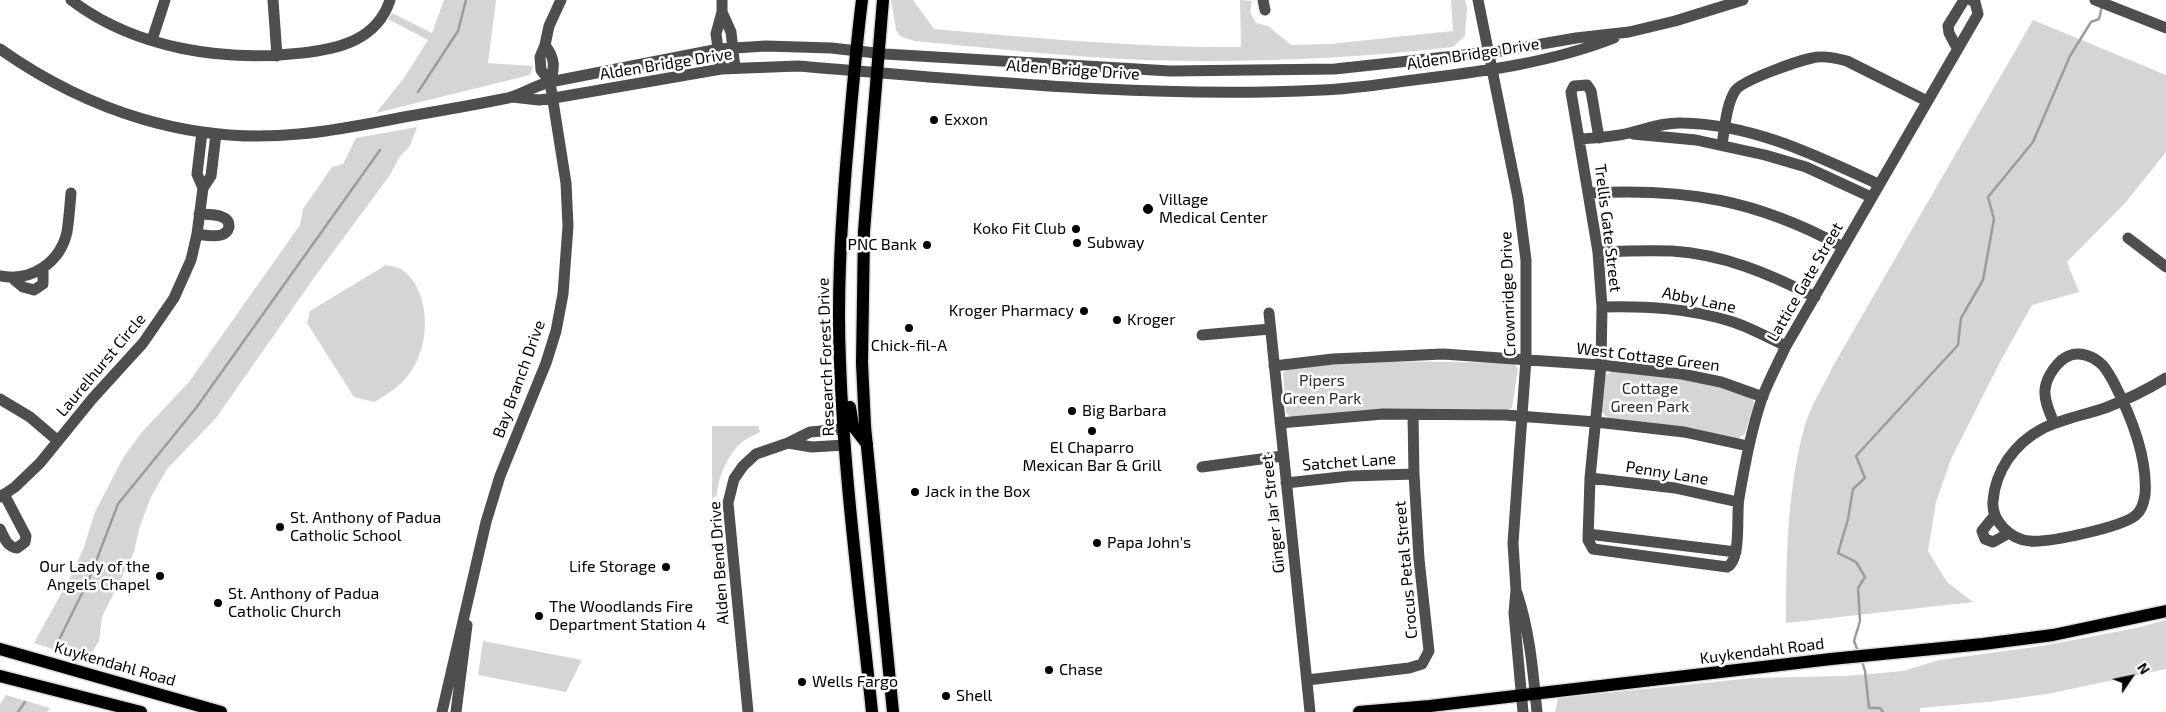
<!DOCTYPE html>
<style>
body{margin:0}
#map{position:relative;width:2166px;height:712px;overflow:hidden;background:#fff;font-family:"Exo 2",sans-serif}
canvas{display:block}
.north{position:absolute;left:2106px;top:652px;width:50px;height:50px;-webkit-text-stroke:4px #fff;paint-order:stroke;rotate:56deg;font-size:14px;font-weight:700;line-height:20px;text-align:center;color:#000}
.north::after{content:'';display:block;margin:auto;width:18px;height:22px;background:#000;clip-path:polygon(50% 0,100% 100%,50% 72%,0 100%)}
</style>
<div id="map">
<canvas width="2166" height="712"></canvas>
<div class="north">N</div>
</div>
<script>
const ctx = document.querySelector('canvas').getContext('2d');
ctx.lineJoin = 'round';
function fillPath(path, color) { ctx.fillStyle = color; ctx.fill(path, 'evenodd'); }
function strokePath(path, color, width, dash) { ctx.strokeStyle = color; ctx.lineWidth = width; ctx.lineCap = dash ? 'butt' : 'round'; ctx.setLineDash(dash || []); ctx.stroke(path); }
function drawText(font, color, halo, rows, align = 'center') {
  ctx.font = font + ' "Exo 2",sans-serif'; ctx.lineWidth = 5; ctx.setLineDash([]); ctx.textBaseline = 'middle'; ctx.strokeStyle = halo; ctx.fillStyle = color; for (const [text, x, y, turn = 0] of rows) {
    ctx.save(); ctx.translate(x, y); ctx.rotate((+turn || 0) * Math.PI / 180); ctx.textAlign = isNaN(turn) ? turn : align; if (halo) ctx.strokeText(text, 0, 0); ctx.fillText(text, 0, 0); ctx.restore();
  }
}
fillPath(new Path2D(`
 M444 0H496L488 63 533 66 530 75 376 113 404 78 428 40 388 19 392 13 432 33Z
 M891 0H913L934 29C1036 38 1139 48 1241 47L1240 0 1252 1 1250 12 1256 23 1268 26 1291 45 1330 44 1453 31 1451 0H1465L1467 8 1465 36 1453 47C1350 59 1247 63 1144 60 1067 57 991 48 914 41L900 36 896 30Z
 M2033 20 2166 75V152L2126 202 2067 262 2079 292 2032 305 2000 362 1951 459 1936 502 1928 551 1947 582 1973 602 1786 623C1786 558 1787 489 1805 425 1811 405 1824 385 1833 366Z
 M417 127 410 146 400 156 390 175 316 275 216 418 167 469 151 497 139 529 134 552 102 617 99 641 92 652 129 669 126 673 34 643 73 572 84 547 95 512 123 458 141 433 189 382 300 225 303 209 332 167 343 164 356 138Z
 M386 265C391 266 400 267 404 271 431 294 430 342 412 370 403 384 389 394 374 402L354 397 307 323 310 311Z
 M1384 361 1514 363 1518 369 1512 408 1507 410 1291 418 1286 413 1283 373 1288 368Z
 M1614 370 1694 379 1752 397 1754 403 1745 434 1737 439 1608 418 1601 411 1604 376Z
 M712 426H758L760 432C755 435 747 438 742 442 728 454 718 477 717 495L712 499Z
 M2166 620V669L2047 694 1988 702 1920 708V712H1555L1558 698 1753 678 1846 676 1903 671 1939 660 2042 646 2136 628Z
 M483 641 582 660 566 692 478 675Z
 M6 695 50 708 47 712H0V704Z`), '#d5d5d5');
strokePath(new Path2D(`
 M418 92 458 31 466 0
 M60 638 90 577 118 504 196 408 380 150
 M1858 651 1854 641 1860 621 1858 588 1865 577 1856 562 1838 553 1848 519 1853 489 1865 478 1856 456 1958 345 1961 318 1983 280 1994 219 1988 197 2033 142 2070 56 2091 22 2099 19 2102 6
 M1862 661 1865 671 1869 708H1880L1883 712
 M18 712 25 702`), '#9c9c9c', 2.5);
const major = new Path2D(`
 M862 0C855 55 851 110 846 166 841 231 837 296 840 362 844 479 860 596 872 712
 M883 0 864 231 862 363 865 426 893 712
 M850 407 853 426 867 444
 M0 649 221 712
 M0 676 141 712
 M1359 712 1430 706 1831 659 1983 644 2053 635 2166 611`);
strokePath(major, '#dbdbdb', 15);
strokePath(new Path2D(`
 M71 0C135 49 224 62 302 53 339 49 377 40 390 0
 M273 0 277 56
 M1263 0 1265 10
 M1478 0 1518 198 1526 260V359L1513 543 1516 590 1514 613 1523 712
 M2095 0 2166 28
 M722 12 731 32 735 68
 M152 40 165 0
 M545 45C555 58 555 67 550 82
 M1957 48 1949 33 1948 26 1964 0
 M0 49C88 111 191 145 299 134 334 131 369 124 404 117 439 111 474 105 508 98 523 94 536 85 550 82L719 49 766 46 831 48 885 54 1170 71 1335 69 1501 51 1576 38 1629 32 1675 21 1743 0
 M721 69 716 34 722 12V0
 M512 97 539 100 554 98 721 69 798 66C972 80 1147 99 1322 90 1355 89 1388 83 1421 79 1486 71 1553 62 1614 38
 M202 132 197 174 203 188
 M1633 134 1696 140 1765 155 1806 167 1871 197
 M1599 138 1591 91 1587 85 1574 86 1571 92 1598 252 1602 307 1601 365 1590 478 1588 540 1593 549 1727 567C1742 560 1736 514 1739 498 1745 464 1751 431 1762 398 1769 380 1778 363 1786 346L1978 14 1975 2 1971 0
 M1580 139C1596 138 1613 137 1629 133 1647 129 1664 122 1682 123 1752 124 1815 155 1878 184
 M1722 144C1725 128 1726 105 1735 91 1742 80 1798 61 1812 58 1823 55 1836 58 1847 61L1927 101
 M1589 193C1687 188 1757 200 1843 247
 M197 234C204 235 214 237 221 235 225 234 228 231 229 227 230 213 208 215 199 214
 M2128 238 2166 267
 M1598 252C1623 251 1648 250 1672 251 1723 254 1770 274 1815 297
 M0 276C31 282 60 263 67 232 69 219 70 206 71 193
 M11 277 23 287 34 290 43 284V268
 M1602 307C1647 306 1689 308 1733 322 1751 328 1769 338 1786 346
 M1269 313 1310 712
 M1202 335 1270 329
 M1274 366 1333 359 1443 354 1601 365 1682 374 1721 382 1763 397
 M0 399 30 417 58 441
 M1280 423 1383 414 1505 415 1596 422 1684 432 1748 446
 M2054 423C2050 413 2044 401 2045 390 2046 377 2058 359 2071 355 2080 352 2092 356 2099 362 2106 367 2110 376 2114 383 2131 416 2148 457 2145 495 2144 501 2141 511 2136 515 2123 527 2048 543 2030 541 2011 540 1991 521 1993 501 1994 487 2000 471 2008 459 2034 422 2066 421 2105 408 2126 400 2147 390 2166 378
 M788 443 812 447 845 445
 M1202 467 1283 456
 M1590 478 1675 488 1738 502
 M1286 483 1350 476 1414 474
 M0 497 15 487 40 463 92 399 143 343 174 298 191 260 197 234 203 188 211 176 216 134
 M1995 515 1982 531 1985 539 1993 542 2009 533
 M0 529C4 537 7 547 17 548L25 542 26 536 4 494
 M1588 534 1736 552
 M1517 593C1530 632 1533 672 1537 712
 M1307 680 1409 668 1422 664 1429 651 1419 559 1414 474 1413 415
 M442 712 486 522 500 476 546 363 556 331 563 294 568 226 566 183 550 82 541 70 540 57 545 45 549 26 561 0
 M456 712 467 625
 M748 712 728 503 734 479 743 466 756 454 788 443 810 432 844 429`), '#4e4e4e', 11);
strokePath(major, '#000', 12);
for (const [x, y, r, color] of [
 [934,120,5,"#000"],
 [1148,209,6,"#000"],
 [1076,229,5,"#000"],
 [1077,243,5,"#000"],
 [927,245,5,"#000"],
 [1084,311,5,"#000"],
 [1117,320,5,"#000"],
 [909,328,5,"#000"],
 [1072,411,5,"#000"],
 [1092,431,5,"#000"],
 [915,492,5,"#000"],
 [280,527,5,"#000"],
 [1097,543,5,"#000"],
 [666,567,5,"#000"],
 [160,576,5,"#000"],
 [218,603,5,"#000"],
 [539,616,5,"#000"],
 [1049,670,5,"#000"],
 [802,682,5,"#000"],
 [946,696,5,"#000"]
]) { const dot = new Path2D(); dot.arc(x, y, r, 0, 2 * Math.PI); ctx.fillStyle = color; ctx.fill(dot); strokePath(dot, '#fff', 2); }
drawText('16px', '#000', '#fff', [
 ["Alden Bridge Drive",1473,54,-9],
 ["Alden Bridge Drive",666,64,-9],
 ["Alden Bridge Drive",1073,70,4],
 ["Trellis Gate Street",1608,228,83],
 ["Lattice Gate Street",1805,282,-60],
 ["Crownridge Drive",1508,294,-92],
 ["Abby Lane",1699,300,12],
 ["Research Forest Drive",826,357,-92],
 ["West Cottage Green",1648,357,7],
 ["Laurelhurst Circle",101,365,-50],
 ["Bay Branch Drive",519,379,-70],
 ["Satchet Lane",1349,462,-4],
 ["Penny Lane",1667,473,9],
 ["Ginger Jar Street",1273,514,-96],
 ["Alden Bend Drive",719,563,-94],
 ["Crocus Petal Street",1406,570,-95],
 ["Kuykendahl Road",1762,651,-7],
 ["Kuykendahl Road",115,664,16]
]);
drawText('16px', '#000', '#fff', [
 ["Exxon",944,120],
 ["Village",1159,200],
 ["Medical Center",1159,218],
 ["Koko Fit Club",1066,229,"right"],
 ["Subway",1087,243],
 ["PNC Bank",917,245,"right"],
 ["Kroger Pharmacy",1074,311,"right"],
 ["Kroger",1127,320],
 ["Chick-fil-A",909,346,"center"],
 ["Big Barbara",1082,411],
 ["El Chaparro",1092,448,"center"],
 ["Mexican Bar & Grill",1092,466,"center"],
 ["Jack in the Box",925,492],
 ["St. Anthony of Padua",290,518],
 ["Catholic School",290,536],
 ["Papa John's",1107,543],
 ["Our Lady of the",150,567,"right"],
 ["Angels Chapel",150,585,"right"],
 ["Life Storage",656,567,"right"],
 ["St. Anthony of Padua",228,594],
 ["Catholic Church",228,612],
 ["The Woodlands Fire",549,607],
 ["Department Station 4",549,625],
 ["Chase",1059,670],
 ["Wells Fargo",812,682],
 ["Shell",956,696]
], 'left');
drawText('16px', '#2c2c2c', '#fff', [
 ["Pipers",1322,381],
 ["Green Park",1322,399],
 ["Cottage",1650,389],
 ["Green Park",1650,407]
]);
</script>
